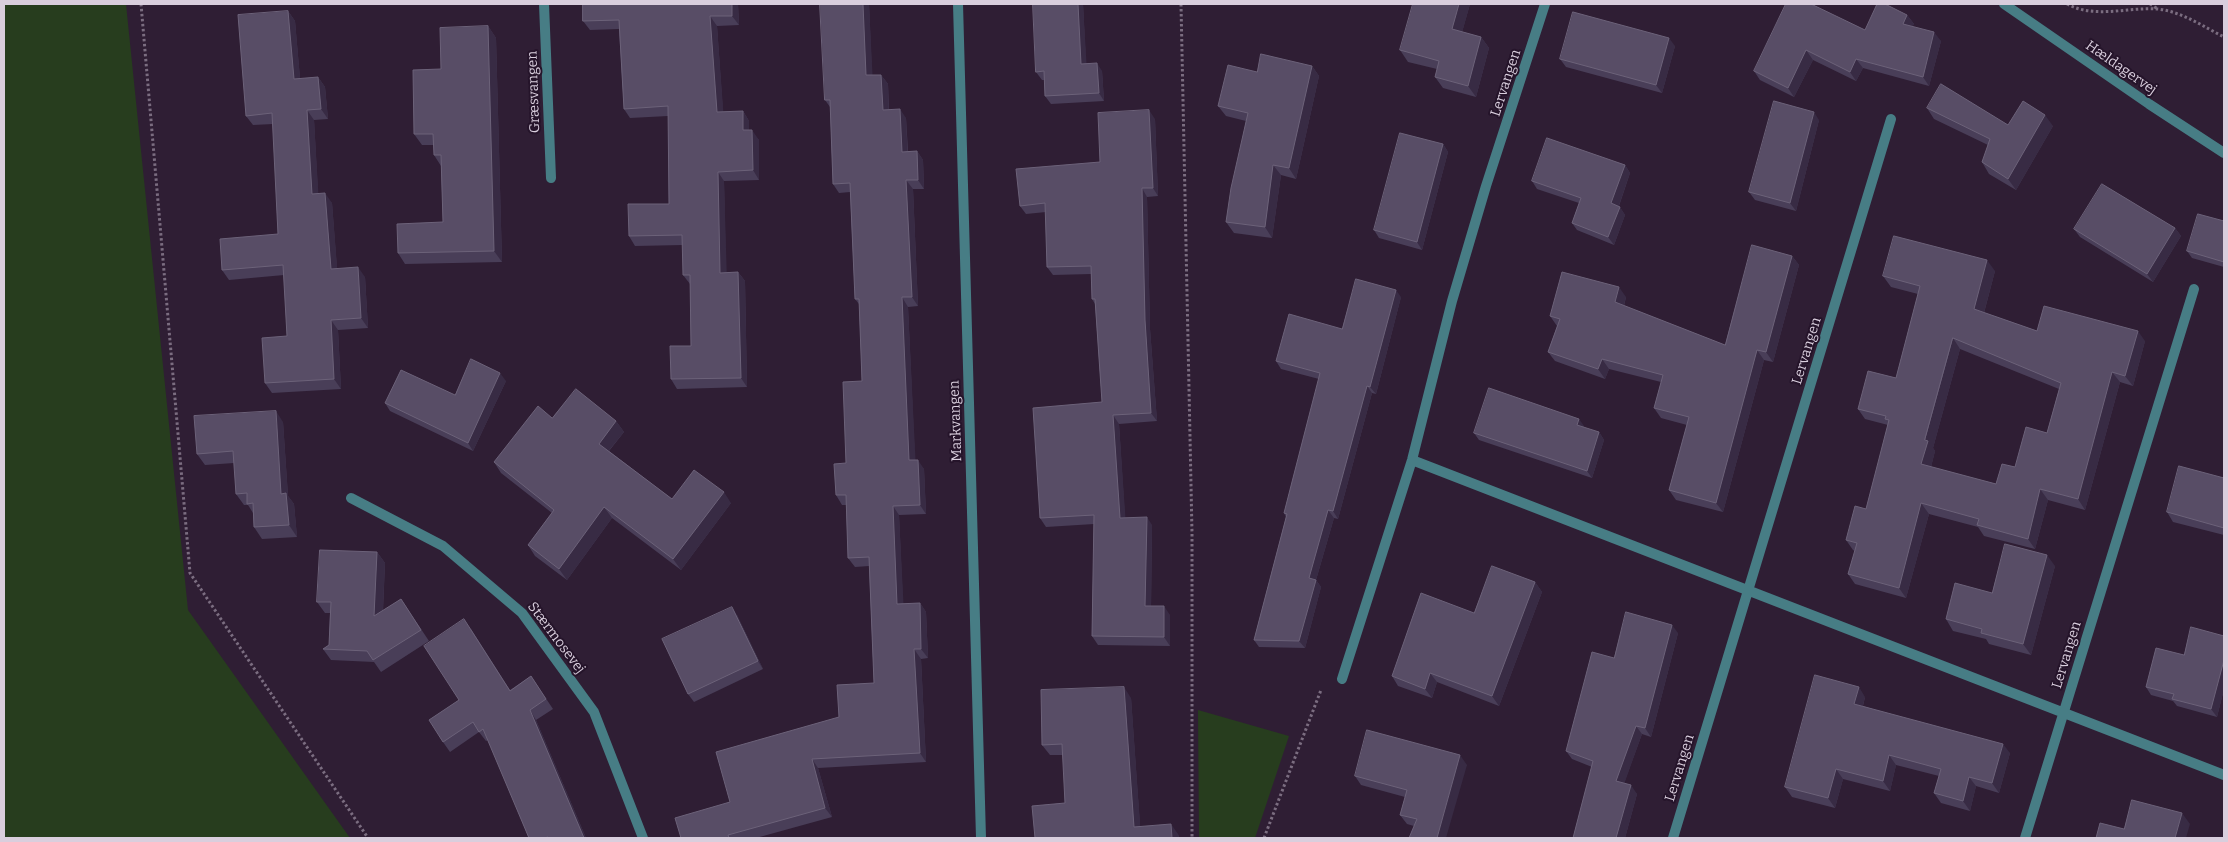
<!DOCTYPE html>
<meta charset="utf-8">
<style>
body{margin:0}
#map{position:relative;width:2228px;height:842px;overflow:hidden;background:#2f1e34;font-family:Bitter,serif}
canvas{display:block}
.frame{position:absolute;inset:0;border:5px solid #d9cedd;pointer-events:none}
</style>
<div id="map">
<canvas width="2228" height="842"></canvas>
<div class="frame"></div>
</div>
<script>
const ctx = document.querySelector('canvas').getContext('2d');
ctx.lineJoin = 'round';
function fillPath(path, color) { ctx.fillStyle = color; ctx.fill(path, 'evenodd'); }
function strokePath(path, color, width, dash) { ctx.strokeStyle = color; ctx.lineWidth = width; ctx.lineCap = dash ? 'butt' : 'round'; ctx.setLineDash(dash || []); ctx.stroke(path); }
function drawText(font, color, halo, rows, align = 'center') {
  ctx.font = font + ' Bitter,serif'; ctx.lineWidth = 4; ctx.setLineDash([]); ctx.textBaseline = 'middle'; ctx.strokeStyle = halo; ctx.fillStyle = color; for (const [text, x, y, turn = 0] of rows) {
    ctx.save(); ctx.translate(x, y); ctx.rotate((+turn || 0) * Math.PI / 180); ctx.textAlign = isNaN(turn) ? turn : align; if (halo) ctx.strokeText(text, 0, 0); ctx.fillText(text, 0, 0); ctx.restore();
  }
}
fillPath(new Path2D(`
 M4 4H126L188 610 350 838H4Z
 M1198 710 1289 736 1255 838H1199Z`), '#273d1e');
strokePath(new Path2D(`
 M141 4 190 573 368 838
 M1181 4 1192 533V838
 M2067 4C2095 19 2127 7 2157 9 2181 11 2204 27 2224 37
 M2150 4 2158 9
 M1264 838 1321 690`), '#7b6d80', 3, [2.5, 2.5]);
strokePath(new Path2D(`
 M544 4 551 178
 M958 4 981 838
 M1412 460 2224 775
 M351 498 443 546 522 613 594 712 643 838
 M1342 679 1412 460 1452 301 1486 186 1545 4
 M1673 838 1891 119
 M2025 838 2194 289`), '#477d85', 10);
strokePath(new Path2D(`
 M2004 4 2149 104 2224 153`), '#477d85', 10);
fillPath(new Path2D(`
 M583 4H738L739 25 717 26 723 112 743 111 749 121V130L759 140V180L724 181 726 273 738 272 745 281 747 387 677 389 671 379 691 346 690 284 683 275V245L635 246 629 236 669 204 668 116 630 118 624 109 619 29 590 30 583 21Z
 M869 4 872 75H881L888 84 889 109 906 118 908 151H917L923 160 924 189H913L918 306 908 307 915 460 924 469 926 514 899 515 903 604 920 603 926 612 928 658 921 659 926 762 818 768 832 817 756 838H681L730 802 839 717 874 683 869 566 855 567 848 558 846 505H842L836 495 846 463 862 381 859 304 855 299 850 192 839 193 833 184 830 107 825 100Z
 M1033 4H1083L1086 64 1102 71 1104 101 1051 104 1045 96 1044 80H1042L1036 72Z
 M1470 4 1462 32 1481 37 1489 48 1476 97 1443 88 1435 77 1437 69 1408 62 1400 50Z
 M1786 4 1865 30 1907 15 1914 24 1912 26 1941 41 1929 86 1863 68 1856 81 1813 60 1794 97 1760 80 1754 71Z
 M288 11 295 21 300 79 318 77 325 87 328 119 314 120 318 193 332 203 337 269 365 277 368 328 338 330 341 389 272 393 265 383 287 336 284 275 229 280 222 270 278 234 273 124 253 125 246 116Z
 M488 26 496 38 502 262 405 264 398 253 443 222 441 166 434 155V145H422L414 134 441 69Z
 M1675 46 1662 93 1566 67 1560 59Z
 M1312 66 1319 76 1296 179 1281 175 1272 238 1234 233 1226 222 1246 121 1226 116 1218 106 1257 72Z
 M1927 108 2008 125 2053 126 2016 190 1989 174 1982 162 1988 145 1934 119Z
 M1155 119 1158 196 1147 197 1150 329 1157 421 1119 424 1125 518 1152 525 1151 606 1170 615V646L1098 645 1092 636 1094 524 1046 527 1040 518 1102 402 1095 304 1092 299 1091 274 1053 275 1047 267 1046 212 1026 214 1020 206 1100 162Z
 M1819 120 1796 211 1755 200 1749 192Z
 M1443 144 1448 152 1422 250 1379 238 1374 230Z
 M1625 165 1630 173 1619 206 1625 215 1614 245 1577 230 1572 223 1579 203 1537 189 1532 181Z
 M2224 221V267L2192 258 2187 251Z
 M2175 228 2181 236 2153 282 2080 237 2074 229Z
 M1792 256 1799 265 1773 362 1764 360 1723 512 1676 500 1669 490 1687 425 1661 418 1654 408 1661 382 1609 369 1605 379 1555 361 1548 352 1557 326 1550 316 1626 297 1624 306 1725 345Z
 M1995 271 1984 313 2037 331 2145 341 2133 386 2120 382 2085 510 2048 500 2035 549 1984 536 1978 527 1929 514 1906 598 1855 584 1848 574 1855 551 1853 550 1846 540 1866 509 1888 425 1865 419 1858 409 1896 378 1918 294 1891 287 1883 276ZM1960 349 2059 389 2047 433 2015 467 1996 484 1931 467 1935 451 1933 448Z
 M1401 297 1376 394 1372 393 1338 519 1334 518 1316 580 1321 587 1305 648 1259 647 1254 640 1286 517 1284 513 1319 379 1281 369 1276 361 1342 329Z
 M506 381 473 451 390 411 385 403 455 395Z
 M552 418 616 421 624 432 609 451 672 499 731 503 681 570 612 518 567 580 535 556 528 545 552 513 501 473 494 462Z
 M283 422 288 496 294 504 297 537 262 539 254 527 253 513 248 505H244L236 494 234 463 205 465 197 454Z
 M1584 426V428L1599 432 1604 440 1592 478 1479 440 1474 433Z
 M2224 478V535L2173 522 2167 512Z
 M377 552 385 563 383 611 401 599 429 641 381 672 374 662 331 660 323 649 329 645 330 613H325L317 602Z
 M2055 566 2031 655 1989 644 1986 639 1953 631 1946 619 1992 593Z
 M1535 582 1542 592 1499 706 1437 682 1432 698 1398 686 1392 676 1474 613Z
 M737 615 763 669 694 702 688 694Z
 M471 629 510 690 531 676 553 709 536 720 586 838H529L488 740 486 741 479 732 450 752 443 742 459 700Z
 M1678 633 1651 737 1642 734 1624 783 1637 794 1625 838H1573L1592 767 1572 759 1566 751 1614 658Z
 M2224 636V689L2217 717 2177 706 2173 701 2151 695 2146 687 2184 655Z
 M1865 697 1863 706 2010 753 1999 793 1976 786 1970 811 1941 803 1934 793 1939 776 1896 765 1890 791 1843 779 1835 808 1792 797 1785 787Z
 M1131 698 1140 826 1178 834 1179 838 1065 803 1063 755H1050L1042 745Z
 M1467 765 1414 826 1407 824 1400 815 1405 797 1361 785 1355 776Z`), '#493e58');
fillPath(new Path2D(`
 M732 4H738L739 25 732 16Z
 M863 4H869L873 85 866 75Z
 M1078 4H1083L1087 72 1081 64Z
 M1459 4H1470L1460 40 1452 29Z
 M288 11 295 21 301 89 294 79Z
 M1907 15 1914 24 1909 33 1903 24Z
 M710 16 717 26 724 121 717 112Z
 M488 26 496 38 502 262 494 251Z
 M1934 32 1941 41 1929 86 1923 77Z
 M1481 37 1489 48 1476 97 1468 86Z
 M1669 38 1675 46 1662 93 1656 85Z
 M1806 50 1813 60 1794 97 1788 88Z
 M1856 59 1863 68 1856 81 1850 72Z
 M1097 63 1102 71 1104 101 1099 93Z
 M1312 66 1319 76 1296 179 1289 168Z
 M881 75 888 84 889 119 883 110Z
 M318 77 325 87 328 119 321 109Z
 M900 109 906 118 908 161 902 152Z
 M307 110 314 120 319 204 312 194Z
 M1149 110 1155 119 1158 196 1153 188Z
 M743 111 749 121V140L743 130Z
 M1814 112 1819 120 1796 211 1790 203Z
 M2045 115 2053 126 2016 190 2008 179Z
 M752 130 759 140V180L753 170Z
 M1443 144 1448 152 1422 250 1417 242Z
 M917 151 923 160 924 189 918 180Z
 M1273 165 1281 175 1272 238 1265 227Z
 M1625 165 1630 173 1617 211 1611 203Z
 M718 172 724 181 727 282 720 273Z
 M906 180 913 189 918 306 912 297Z
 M1142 188 1147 197 1150 329 1157 421 1151 413 1145 320Z
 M325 193 332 203 338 279 331 269Z
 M1620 207 1625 215 1614 245 1608 237Z
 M2175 228 2181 236 2153 282 2147 274Z
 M1792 256 1799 265 1773 362 1766 352Z
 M1987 260 1995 271 1982 320 1974 309Z
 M358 267 365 277 368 328 361 318Z
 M738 272 745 281 747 387 741 378Z
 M1619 287 1626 297 1622 312 1615 302Z
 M1396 290 1401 297 1376 394 1370 387Z
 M902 297 908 307 916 470 909 460Z
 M331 320 338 330 341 389 334 379Z
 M2138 331 2145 341 2133 386 2125 376Z
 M1953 338 1960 349 1933 448 1935 451 1929 475 1921 464 1925 440Z
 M1757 350 1764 360 1723 512 1716 503Z
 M1602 359 1609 369 1605 379 1598 369Z
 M2112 372 2120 382 2085 510 2078 499Z
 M500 373 506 381 473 451 468 443Z
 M1367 386 1372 393 1338 519 1333 511Z
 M276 411 283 422 288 496 294 504 297 537 289 525 281 494Z
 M1113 415 1119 424 1126 526 1120 518Z
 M1579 419 1584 426 1582 433 1577 425Z
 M616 421 624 432 606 454 599 444Z
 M1599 432 1604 440 1592 478 1587 471Z
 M918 460 924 469 926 514 920 505Z
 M2040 489 2048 500 2035 549 2028 539Z
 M724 492 731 503 681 570 673 559Z
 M1921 503 1929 514 1906 598 1899 588Z
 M893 506 899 515 904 614 897 604Z
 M604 507 612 518 567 580 559 569Z
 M1328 510 1334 518 1316 580 1321 587 1305 648 1299 641 1309 578Z
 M1147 517 1152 525 1151 615 1145 606Z
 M377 552 385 563 382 627 374 616Z
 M2047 555 2055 566 2031 655 2023 644Z
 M1535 582 1542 592 1499 706 1492 696Z
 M920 603 926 612 928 658 921 649Z
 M1164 606 1170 615V646L1164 637Z
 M732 607 737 615 763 669 758 661Z
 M1672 625 1678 633 1651 737 1645 728Z
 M914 649 921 659 926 762 920 753Z
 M2224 660V689L2217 717 2211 709Z
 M1430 673 1437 682 1432 698 1425 689Z
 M1124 687 1131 698 1141 837 1134 827Z
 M1859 687 1865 697 1861 713 1854 704Z
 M530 710 536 720 586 838H584Z
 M1636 726 1642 734 1622 790 1616 781Z
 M2003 744 2010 753 1999 793 1992 783Z
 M1460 755 1467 765 1446 838H1437Z
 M1889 755 1896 765 1890 791 1883 781Z
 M812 759 818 768 832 817 825 808Z
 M1836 769 1843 779 1835 808 1828 798Z
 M1969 777 1976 786 1970 811 1963 801Z
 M1631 785 1637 794 1625 838H1616Z
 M2182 813 2190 824 2186 838H2175Z
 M1171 824 1178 834 1179 838H1172Z`), '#382b44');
const building = new Path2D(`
 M583 4H732V16H710L717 112 743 111V130H752L753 170 718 172 720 273 738 272 741 378 671 379 670 346H691L690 275H683L682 235 629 236 628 204H669L668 106 624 109 619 20 583 21Z
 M820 4H863L866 75H881L883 110 900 109 902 152 917 151 918 180H906L912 297H902L909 460H918L920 505 893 506 897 604 920 603 921 649H914L920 753 812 759 825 808 728 835 729 838H681L675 818 730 802 716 752 839 717 837 685 874 683 869 557 848 558 846 495H836L834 464 846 463 843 382 862 381 859 299H855L850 183 833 184 830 100H825Z
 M1033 4H1078L1081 64 1097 63 1099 93 1045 96 1044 71 1036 72Z
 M1413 4H1459L1452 29 1481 37 1468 86 1435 77 1439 61 1400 50Z
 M1786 4H1811L1865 30 1877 4H1885L1907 15 1903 24 1934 32 1923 77 1856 59 1850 72 1806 50 1788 88 1754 71Z
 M288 11 294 79 318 77 321 109 307 110 312 194 325 193 331 269 358 267 361 318 331 320 334 379 265 383 262 338 287 336 283 265 222 270 220 239 278 234 272 113 246 116 238 15Z
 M1573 12 1669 38 1656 85 1560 59Z
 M488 26 494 251 398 253 397 224 443 222 441 155H434L433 134H414L413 70 441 69 440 28Z
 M1261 54 1312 66 1289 168 1273 165 1265 227 1226 222 1231 188 1248 113 1218 106 1228 65 1257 72Z
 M1941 84 2008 125 2023 101 2045 115 2008 179 1982 162 1990 139 1927 108Z
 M1774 101 1814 112 1790 203 1749 192Z
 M1149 110 1153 188H1142L1145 320 1151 413 1113 415 1120 518 1147 517 1145 606H1164V637L1092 636 1094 515 1040 518 1033 408 1102 402 1095 299H1092L1091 266 1047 267 1045 203 1020 206 1016 169 1100 162 1098 113Z
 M1400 133 1443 144 1417 242 1374 230Z
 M1547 138 1625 165 1611 203 1620 207 1608 237 1572 223 1581 198 1532 181Z
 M2102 184 2175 228 2147 274 2074 229Z
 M2198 214 2224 221V262L2187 251Z
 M1894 236 1987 260 1974 309 2037 331 2044 306 2138 331 2125 376 2112 372 2078 499 2040 489 2028 539 1977 525 1979 519 1921 503 1899 588 1848 574 1857 543 1846 540 1855 506 1866 509 1889 420 1885 419 1886 416 1858 409 1868 371 1896 378 1920 286 1883 276ZM1953 338 2061 383 2047 433 2026 427 2015 467 2002 464 1996 484 1921 464 1928 441 1925 440Z
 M1752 245 1792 256 1766 352 1757 350 1716 503 1669 490 1689 417 1654 408 1663 375 1602 359 1598 369 1548 352 1560 319 1550 316 1562 272 1619 287 1615 302 1725 345Z
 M1356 279 1396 290 1370 387 1367 386 1333 511 1328 510 1309 578 1316 580 1299 641 1254 640 1287 514 1284 513 1320 373 1276 361 1289 314 1342 329Z
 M471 359 500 373 468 443 385 403 401 370 455 395Z
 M1489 388 1579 419 1577 425 1599 432 1587 471 1474 433Z
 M576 389 616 421 599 444 672 499 694 470 724 492 673 559 604 507 559 569 528 545 554 510 494 462 538 406 552 418Z
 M276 411 281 494 286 493 289 525 254 527 253 503 247 504V493L236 494 233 451 197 454 194 416Z
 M2179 466 2224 478V528L2167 512Z
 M2005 544 2047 555 2023 644 1981 633 1982 629 1946 619 1955 583 1992 593Z
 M320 550 377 552 374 616 401 599 421 630 373 660 367 651 323 649 329 645 331 602H317Z
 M1492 566 1535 582 1492 696 1430 673 1425 689 1392 676 1421 593 1474 613Z
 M732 607 758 661 688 694 662 639Z
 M1626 612 1672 625 1645 728 1636 726 1616 781 1631 785 1616 838H1573L1593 761 1566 751 1592 652 1614 658Z
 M464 619 510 691 531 676 546 699 530 710 584 838H549L548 837 544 838H529L483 729 479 732 473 722 443 742 429 720 459 700 424 646Z
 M2191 627 2224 636V660L2211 709 2172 699 2174 694 2146 687 2156 648 2184 655Z
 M1815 675 1859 687 1854 704 2003 744 1992 783 1969 777 1963 801 1934 793 1941 769 1889 755 1883 781 1836 769 1828 798 1785 787Z
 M1124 687 1134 827 1171 824 1172 838H1035L1032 806 1065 803 1062 744 1042 745 1041 690Z
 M1367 730 1460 755 1437 838H1409L1417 819 1400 815 1407 790 1355 776Z
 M2132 800 2182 813 2175 838H2096L2100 823 2124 829Z`);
fillPath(building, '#584d66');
strokePath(building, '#6c6279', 1);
drawText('14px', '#d9cedd', '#25142a', [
 ["Hældagervej",2121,68,35],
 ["Lervangen",1506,83,-72],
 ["Græsvangen",534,92,-92],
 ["Lervangen",1807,351,-73],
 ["Markvangen",956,421,-92],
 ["Stærmosevej",556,638,53],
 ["Lervangen",2067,655,-73],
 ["Lervangen",1680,768,-73]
]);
</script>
